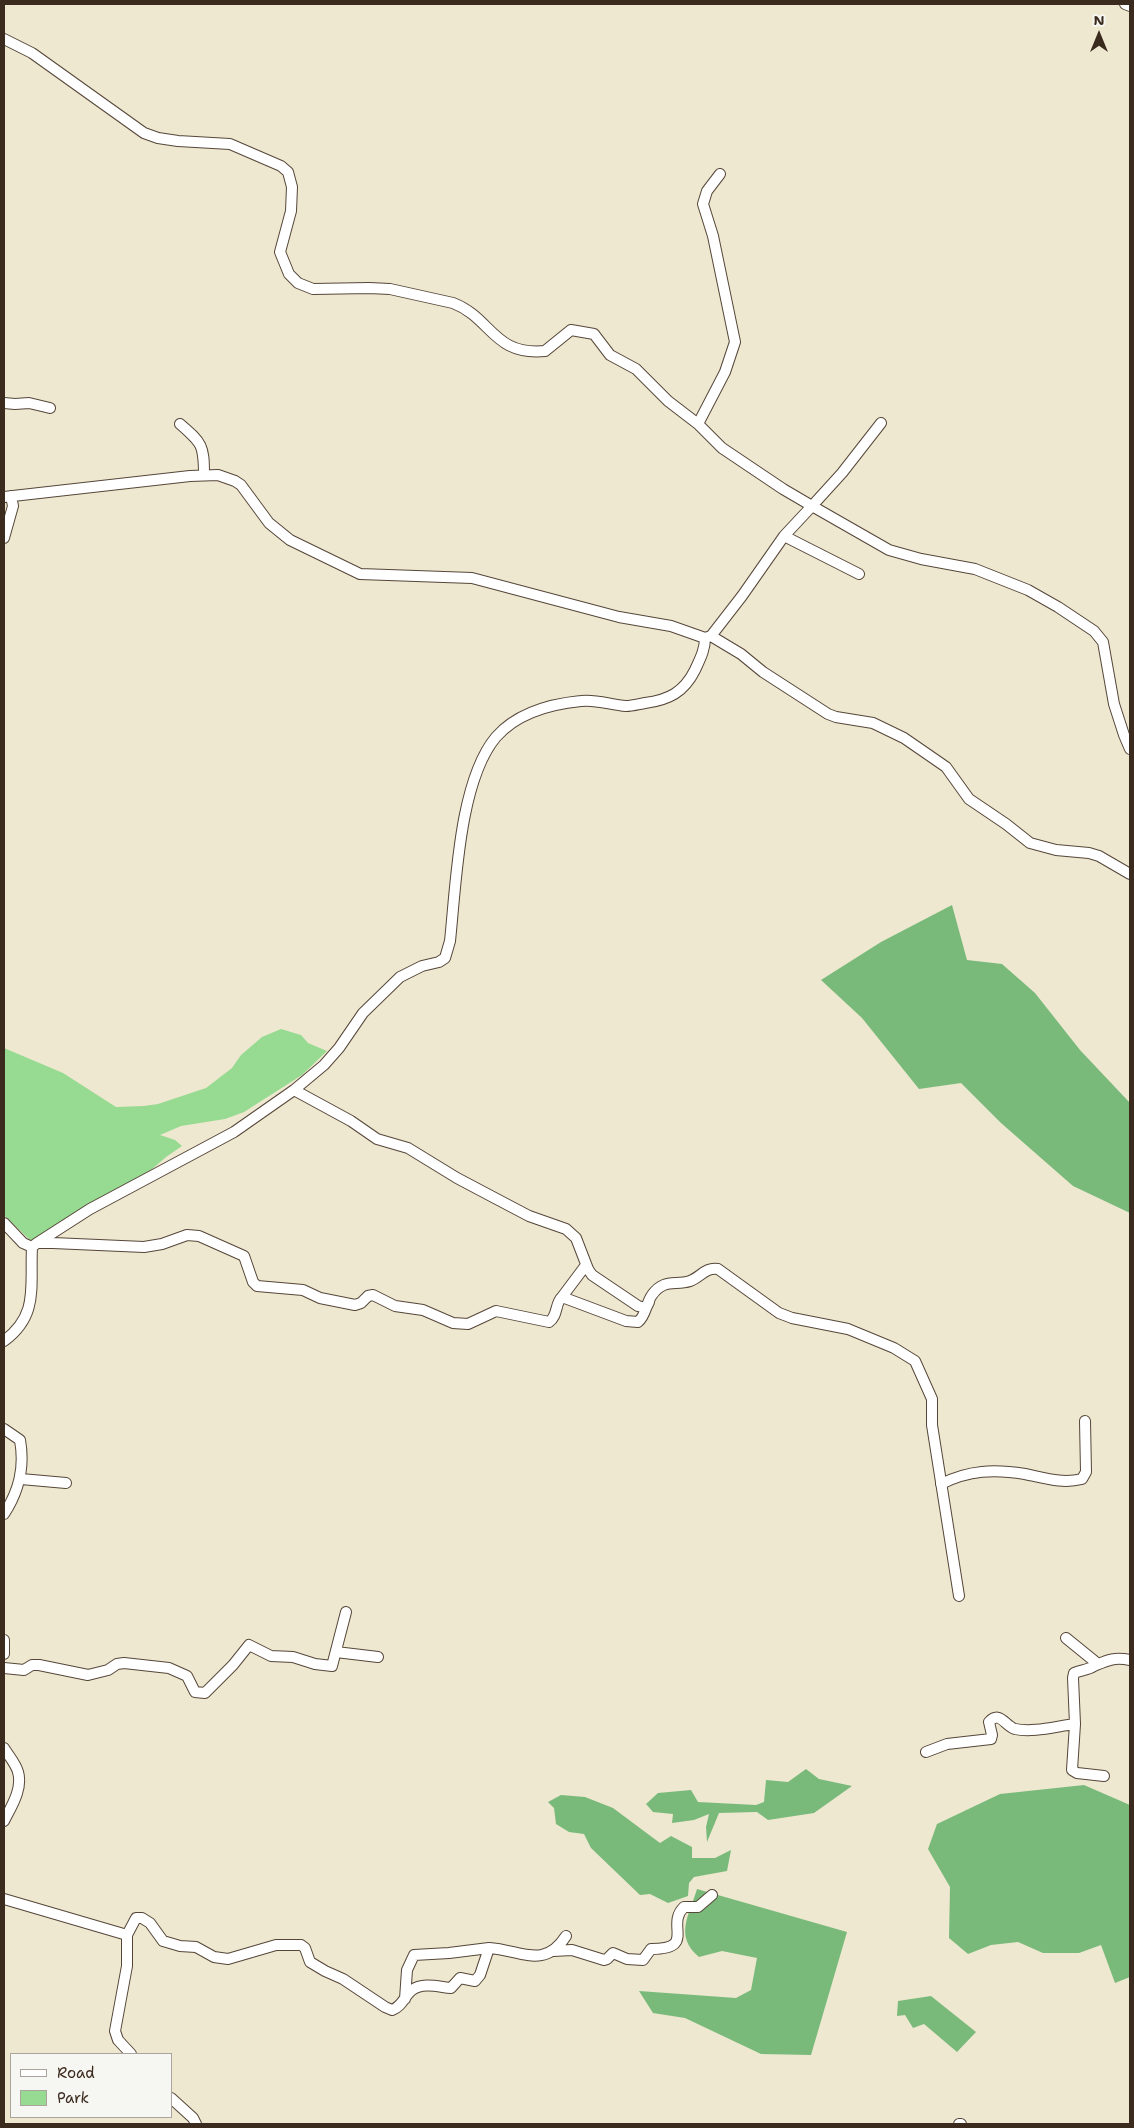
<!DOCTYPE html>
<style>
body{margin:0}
#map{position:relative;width:1134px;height:2128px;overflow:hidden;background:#eee8d0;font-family:"Shantell Sans",sans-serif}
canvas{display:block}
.frame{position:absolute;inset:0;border:5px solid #3b2a1e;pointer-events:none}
.legend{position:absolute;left:10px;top:2053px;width:162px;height:65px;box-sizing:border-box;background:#f6f6f2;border:1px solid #aba49d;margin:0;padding:6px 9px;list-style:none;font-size:15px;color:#3b2a1e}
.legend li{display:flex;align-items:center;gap:10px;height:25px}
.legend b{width:25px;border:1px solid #aba49d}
.north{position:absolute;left:1074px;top:10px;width:50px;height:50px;-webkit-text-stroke:4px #f6f6f2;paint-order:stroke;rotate:0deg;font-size:14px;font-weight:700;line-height:20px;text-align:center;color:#3b2a1e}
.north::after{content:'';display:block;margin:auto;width:18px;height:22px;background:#3b2a1e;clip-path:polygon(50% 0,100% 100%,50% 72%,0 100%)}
</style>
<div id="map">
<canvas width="1134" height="2128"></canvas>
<div class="frame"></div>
<ul class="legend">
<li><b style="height:6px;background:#fff"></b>Road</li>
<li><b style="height:14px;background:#97da91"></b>Park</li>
</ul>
<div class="north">N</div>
</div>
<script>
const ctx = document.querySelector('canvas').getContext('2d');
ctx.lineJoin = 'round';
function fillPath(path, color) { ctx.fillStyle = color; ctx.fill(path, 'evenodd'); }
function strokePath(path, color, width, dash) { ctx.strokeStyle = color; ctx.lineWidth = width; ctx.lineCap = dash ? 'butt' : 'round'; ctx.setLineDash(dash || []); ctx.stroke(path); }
fillPath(new Path2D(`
 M281 1029 301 1035 308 1043 327 1051 302 1075 244 1112 225 1119 181 1126 160 1135 175 1140 182 1146 166 1157 144 1176 32 1242 4 1215V1048L63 1073 116 1107 144 1106 158 1104 206 1088 232 1068 241 1055 262 1037Z`), '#97da91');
fillPath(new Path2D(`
 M952 905 967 960 1002 964 1035 993 1080 1050 1130 1103V1213L1073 1186 1001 1123 961 1083 919 1089 862 1018 821 980 881 942Z
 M806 1769 819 1779 852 1786 814 1813 768 1820 757 1812 719 1813 707 1842 706 1827 709 1814 694 1820 672 1823 673 1814 653 1812 646 1804 658 1793 691 1790 698 1802 756 1805 764 1802 766 1780 788 1782Z
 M1084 1785 1130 1805V1977L1115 1983 1101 1945 1079 1953H1043L1018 1942 991 1945 968 1954 949 1938 950 1887 928 1849 937 1824 1000 1794Z
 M561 1795 585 1797 613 1808 660 1843 671 1836 692 1847V1858H715L731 1850 727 1871 694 1877 689 1883 688 1896 668 1903 650 1894 640 1895 591 1848 584 1834 569 1832 556 1824 554 1808 548 1802Z
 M697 1889 847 1932 811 2055 761 2054 685 2018 653 2013 639 1991 736 1998 751 1990 757 1958 722 1951 699 1957C674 1936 689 1916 697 1889Z
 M931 1996 976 2032 957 2052 924 2024 913 2028 905 2015 897 2016 898 2001Z`), '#79ba7b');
const minor = new Path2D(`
 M1125 4 1130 6
 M4 39 32 53 144 133 158 138 178 141 230 144 281 166 288 172 292 187 291 211 280 252 289 274 298 283 313 289 369 288 390 289 453 303C492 318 493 356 545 351L571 330 594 334 610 355 636 369 668 401 698 424 722 448 783 489 812 506 842 473 881 423
 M4 403 15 404 29 403 50 408
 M180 424C202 443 204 445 204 475
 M698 424 725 372 735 342 713 236 703 204 707 191 720 174
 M4 497 190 476 218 475 235 481 241 485 269 523 290 540 360 574 472 578 619 617 671 626 705 638 711 636 742 596 784 536 812 506 889 550 921 559 975 569 1028 590 1058 607 1094 631 1103 642 1114 704 1124 735 1130 749
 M784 536 859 574
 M4 538 13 506 11 496
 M711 636 741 654 763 672 828 714 836 717 873 723 904 738 946 767 969 799 1006 824 1030 843 1056 850 1089 853 1099 856 1130 874
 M294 1090 351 1121 377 1139 408 1148 457 1178 491 1196 529 1216 566 1229 576 1238 588 1269 592 1275 638 1306 646 1308 649 1302
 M4 1223 23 1243 32 1247 37 1243H53L144 1247 162 1244 187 1235 199 1236 244 1256 253 1282 257 1286 303 1290 320 1298 355 1305 361 1303 368 1296 373 1295 395 1306 423 1310 453 1323 468 1324 496 1311 549 1322C558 1316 555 1303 562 1297L626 1321 638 1322C646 1316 646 1303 652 1295 664 1278 675 1286 690 1281 701 1277 705 1267 718 1269L779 1313 792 1318 848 1329 894 1348 915 1361 932 1399V1425L959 1596
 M37 1243 90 1209 234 1132 294 1090 324 1065 339 1048 363 1013 400 977 422 966 439 962 445 958 450 941C456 885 459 781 496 737 517 713 550 704 581 701 596 699 611 705 626 706 632 706 639 704 645 703 669 700 684 692 695 670 700 659 705 650 705 638
 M562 1297 586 1265
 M4 1341C39 1315 30 1287 32 1247
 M4 1429 20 1440C25 1468 19 1491 4 1514
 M21 1479 66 1483
 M941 1484C969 1470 994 1469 1025 1474 1045 1478 1062 1484 1082 1479L1086 1472 1085 1421
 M1066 1638 1098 1664
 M4 1640V1654
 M336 1652 378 1657
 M4 1668 24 1670 32 1665H39L88 1675 108 1670 117 1664 124 1663 169 1668 187 1676 195 1692 205 1693 233 1665 249 1645 271 1656 293 1657 315 1664 332 1666 346 1612
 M4 1748C8 1755 16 1764 18 1772 23 1789 11 1807 4 1821
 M926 1752 947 1744 991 1739 992 1735 989 1722C1000 1710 1005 1726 1015 1729 1033 1733 1057 1726 1075 1724
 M1104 1776 1077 1773 1072 1770 1075 1724 1073 1678 1074 1673C1081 1670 1088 1670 1094 1666 1108 1660 1114 1657 1130 1660
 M4 1899 127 1935 136 1918H142L150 1923 163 1941 180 1946 196 1947 214 1957 228 1959 276 1945H301L305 1948 310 1962 325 1971 343 1979 385 2007 392 2010C403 2006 404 1996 412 1990 423 1982 439 1987 451 1988L460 1978 475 1981 480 1975 489 1948 449 1953 414 1955 407 1970 405 1999
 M127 1935V1966L115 2031 118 2040 131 2054
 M489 1948C521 1950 544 1970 566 1936
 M553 1951 572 1950 604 1960 607 1959 613 1953 627 1959 643 1960 651 1949C697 1949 665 1925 684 1907H698L712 1895
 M171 2098 193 2118 196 2124
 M959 2124H961`);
strokePath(minor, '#564639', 12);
strokePath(minor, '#fff', 10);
</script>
